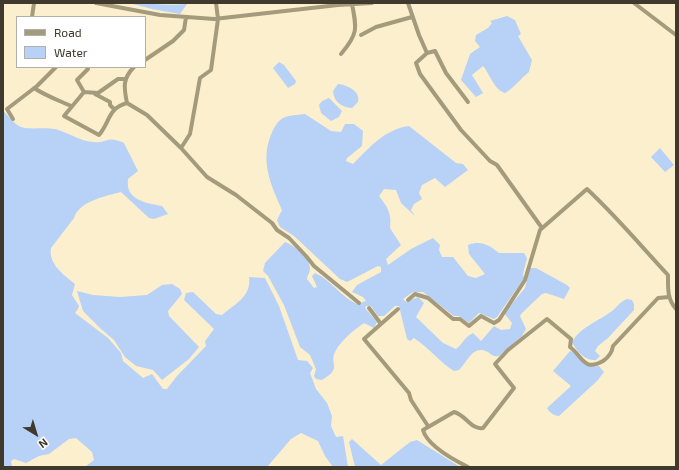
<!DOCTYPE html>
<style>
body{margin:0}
#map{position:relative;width:679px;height:470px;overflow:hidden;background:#fcefce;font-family:"Exo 2",sans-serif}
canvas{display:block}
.frame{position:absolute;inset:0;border:4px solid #3f3a2d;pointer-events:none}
.legend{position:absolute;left:16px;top:16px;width:130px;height:52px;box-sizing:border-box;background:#fff;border:1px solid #b2b0ab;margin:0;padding:5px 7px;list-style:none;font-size:12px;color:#3f3a2d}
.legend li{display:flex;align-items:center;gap:8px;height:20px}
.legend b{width:20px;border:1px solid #b2b0ab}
.north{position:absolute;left:16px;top:414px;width:40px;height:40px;-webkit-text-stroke:3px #fff;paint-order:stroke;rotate:142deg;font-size:11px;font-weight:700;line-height:16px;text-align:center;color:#3f3a2d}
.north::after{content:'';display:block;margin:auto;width:14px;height:18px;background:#3f3a2d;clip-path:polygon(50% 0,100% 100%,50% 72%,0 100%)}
</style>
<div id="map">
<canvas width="679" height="470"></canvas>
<div class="frame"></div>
<ul class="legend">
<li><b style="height:5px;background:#a49b7c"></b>Road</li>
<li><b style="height:11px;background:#b7d1f7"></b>Water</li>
</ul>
<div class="north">N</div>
</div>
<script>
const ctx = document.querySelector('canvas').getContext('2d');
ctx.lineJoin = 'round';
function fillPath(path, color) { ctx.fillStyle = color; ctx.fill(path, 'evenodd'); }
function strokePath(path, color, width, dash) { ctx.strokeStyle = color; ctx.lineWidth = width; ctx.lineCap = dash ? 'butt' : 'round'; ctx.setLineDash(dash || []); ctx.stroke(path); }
fillPath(new Path2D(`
 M129 3C149 3 168 6 187 4L180 14 152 9Z
 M507 16 515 20 521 34 518 36 532 60 529 72C520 79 514 88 505 93 494 90 490 74 483 66L472 75 483 93 476 97 461 80 470 54 480 47 475 41 476 35 488 28 492 23 490 21Z
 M279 62 284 65 296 81 295 84 288 88 273 68Z
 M338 84C347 85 361 91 358 102L352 108C341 107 334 102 333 91Z
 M329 98 342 111 339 117 331 121 321 113 319 105 322 101Z
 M3 111C8 115 15 125 21 127 31 130 44 127 55 129 68 132 79 141 93 142 109 144 105 135 124 143L138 171 128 179C125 200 146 203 162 206L168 214 154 219 149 218 121 192C106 196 79 201 74 218L51 248C48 264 64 275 75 284L72 295 79 306 78 309 75 313 108 338 121 353 123 361 143 378 152 374 163 389H167L177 376 206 346 205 341 214 329 184 300 186 293 193 292 216 314 222 315C235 304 252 296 249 277L265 278 279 306 298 360 307 361 313 368 310 373 316 389 327 403 332 416 331 426 336 437 343 436 348 467H333L325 456 318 441 301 433 291 439 267 467H85L94 460 92 452 76 438 69 439 49 454 39 456 26 463 14 459 11 461 12 467H3Z
 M305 114 331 131 341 132 345 124H354L363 131 362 146 347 158 346 161 353 164C369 148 385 129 409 126L456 163 463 164 468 170 445 187 435 178 422 185 419 193 422 199 414 204 411 210 415 216 401 203 396 190 384 189 379 196C387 206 392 214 390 228L401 245 386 259 388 265 411 249 433 238 440 245 439 250 442 257H453L468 276 476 278 485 274 469 254 468 245C481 240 489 245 499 253H524L527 258 523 274 524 278 497 317 494 319 479 313 469 323 459 316H454L423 292H413L403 299 406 302 418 297 424 303 416 317 443 343 456 349C463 344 464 337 473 333L481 341 494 326 501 330 510 329 512 323 504 313 525 288 530 268H536L567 285 570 288 564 299 546 293 542 294 522 313 520 316 526 329 522 336 499 356C493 357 492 355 488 352 473 344 468 361 459 370L454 371C441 363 429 348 414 338L410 341 407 339 399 306H395L384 316H378L371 306H366L365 308 377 322 374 328 364 323C354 330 341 340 335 352 329 364 343 368 322 380L316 379 314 376 316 369 310 355 300 347 284 305 268 276 263 271 265 263 285 242C295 246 311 258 310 270 309 274 307 276 307 279L314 288 317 287 312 276 315 273C331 280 341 297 357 304L366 301 363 297 352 292 357 285 381 272V267L378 266 347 282 340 279 294 236 280 227 277 220 282 210C270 183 259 159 273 130 275 126 279 120 283 118 289 115 298 115 305 114Z
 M660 148 674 165 665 172 651 157Z
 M172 284 180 289 182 294 168 311 169 316 199 347 189 359 162 380 153 370 136 366 125 357 114 340 101 329 83 311 77 291 93 295 120 297 147 295 162 285Z
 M627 299 632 300 634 304V310L608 338 598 346 595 351 600 356 596 360C585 361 577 352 572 342 580 327 599 321 612 311 617 307 621 301 627 299Z
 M570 351C585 356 576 368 599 366L604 372 597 381 559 416C554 416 549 412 547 408L571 386 553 371Z
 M352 439 381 465 410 442 417 440 460 467H355L349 442Z`), '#b7d1f7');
strokePath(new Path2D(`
 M96 3 160 15 214 19 338 5 372 3
 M408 3 419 35 427 53
 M634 3 676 35
 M32 17 34 3
 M361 35 376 27 412 17
 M341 54C358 34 357 29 352 4
 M145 60 173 41 184 30 186 17
 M87 67 88 69 77 80 84 92 64 116 99 135C110 122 108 108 127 103L147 115 181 148 207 177 236 195 272 223 277 230 289 238 306 256 314 266 359 303
 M34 88C46 96 58 100 71 106
 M84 92 98 93 118 79H125
 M95 94 110 102V105L114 109
 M468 102 446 73 435 51 427 53 416 63 420 74 461 130 490 161 497 165 542 228
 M127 103C124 88 122 79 134 67
 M13 119 7 109 37 86 56 67
 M181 148 190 134 200 78 211 70 218 19 216 3
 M408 300 415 294 428 298 453 319H460L469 326 481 316 494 323 499 320 525 280 540 230 587 189C616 216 641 246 668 275 668 288 667 299 676 309
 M369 308 381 324
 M398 309 364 339 409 393 411 400 428 426
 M468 467C454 460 427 445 423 430L454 412C466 415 471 430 483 428L514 388 495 364 508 350 547 319 571 339 570 347C583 357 584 372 603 361 609 357 612 353 613 346L658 298 669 297`), '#a49b7c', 4);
</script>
